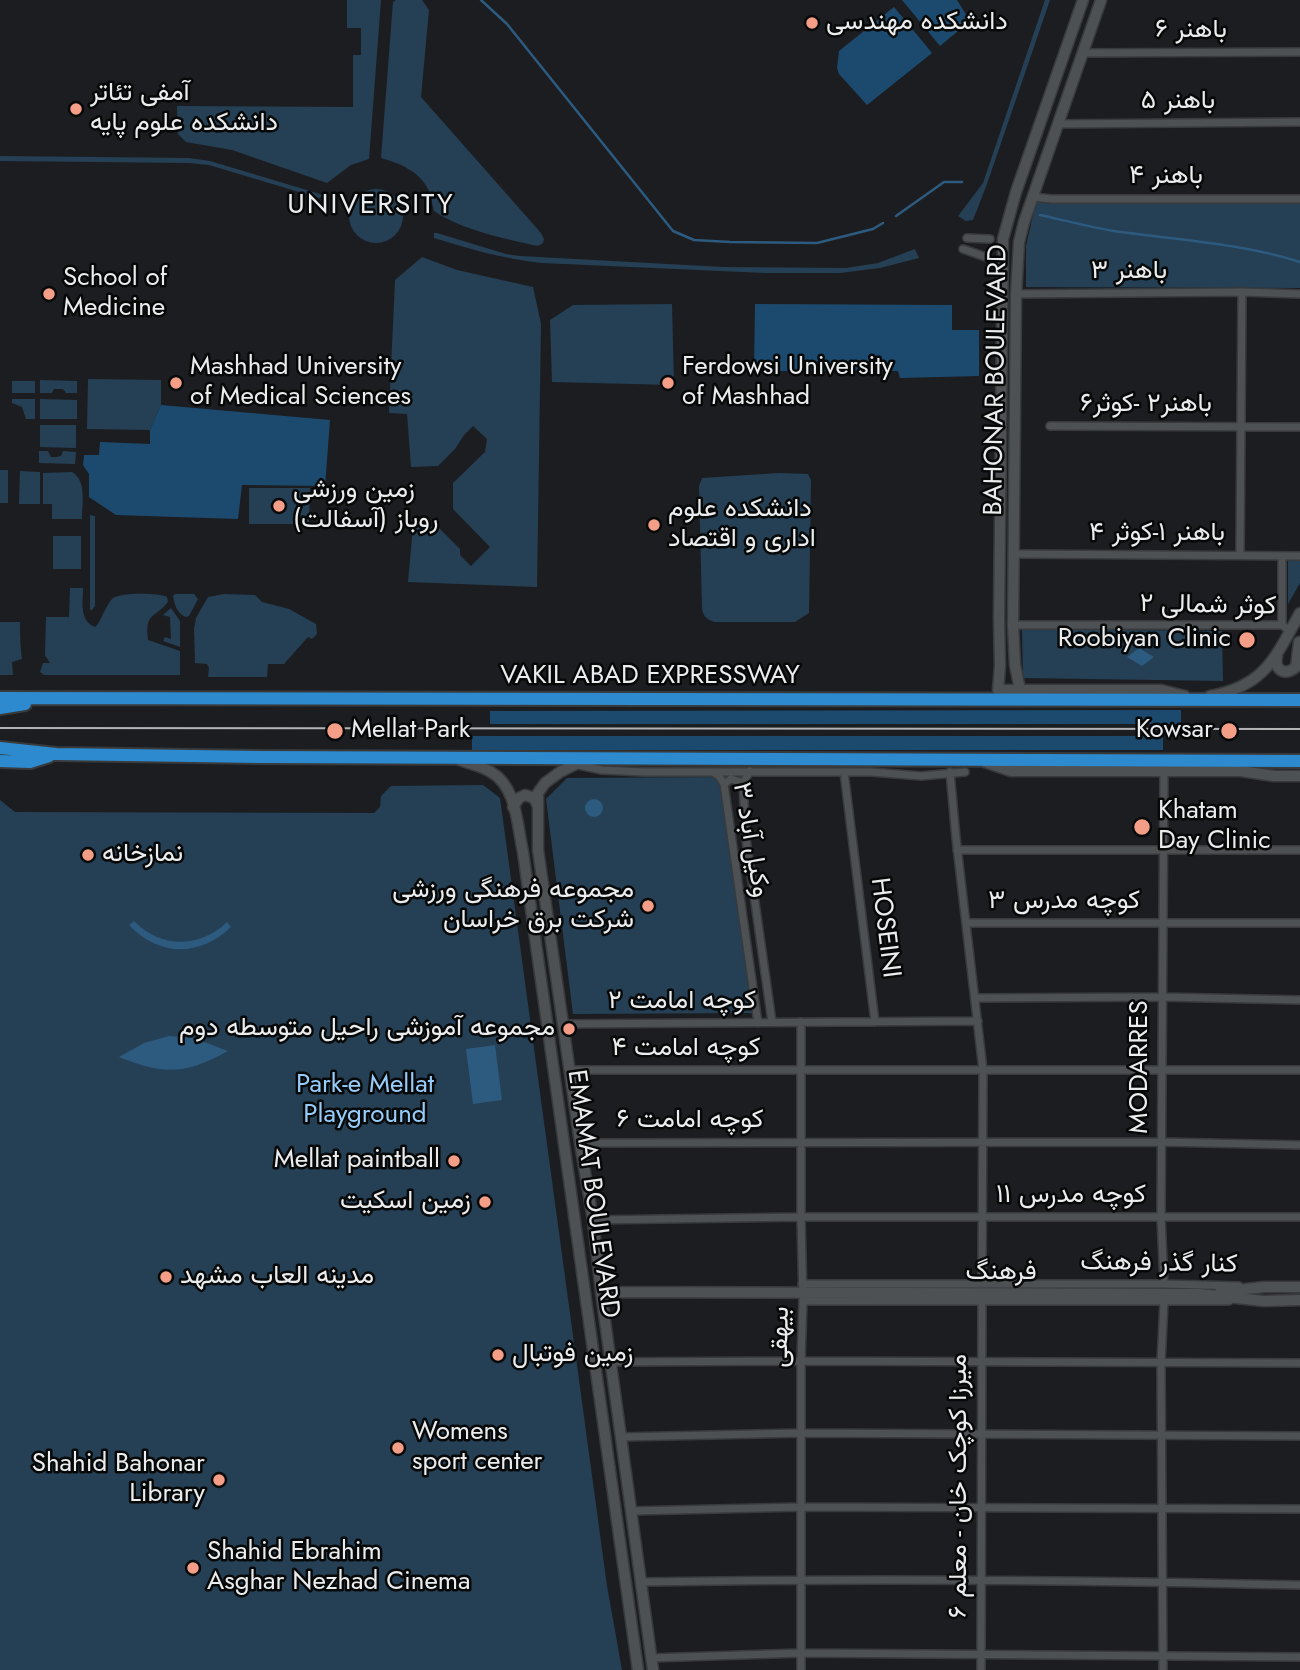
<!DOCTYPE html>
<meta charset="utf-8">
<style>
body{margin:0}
canvas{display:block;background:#1b1d20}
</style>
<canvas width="1300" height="1670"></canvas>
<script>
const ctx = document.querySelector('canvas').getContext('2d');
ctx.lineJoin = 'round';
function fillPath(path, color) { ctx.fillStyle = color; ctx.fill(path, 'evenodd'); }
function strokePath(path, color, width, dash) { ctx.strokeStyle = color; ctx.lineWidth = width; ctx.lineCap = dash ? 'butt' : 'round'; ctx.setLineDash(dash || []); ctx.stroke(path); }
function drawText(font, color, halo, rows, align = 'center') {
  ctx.font = font + ' Jost,Vazirmatn,sans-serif'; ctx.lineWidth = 5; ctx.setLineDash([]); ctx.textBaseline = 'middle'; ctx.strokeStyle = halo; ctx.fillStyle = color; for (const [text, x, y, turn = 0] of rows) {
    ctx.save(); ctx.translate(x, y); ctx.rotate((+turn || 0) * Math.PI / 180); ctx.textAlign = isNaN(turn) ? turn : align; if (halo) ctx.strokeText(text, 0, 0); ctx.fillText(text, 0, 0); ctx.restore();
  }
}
fillPath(new Path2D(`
 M347 0H381L369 159 351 165 327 183 232 150 186 142 178 134 177 106 353 107V55H361V28H347Z
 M396 0H422L429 10 421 97 541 233 544 239 543 243 538 246C505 239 462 230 434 211 432 204 431 195 428 189 419 171 399 163 381 158L393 2Z
 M1045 0H1050L987 184 973 220 966 221 958 216 983 183Z
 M0 156 189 158 210 161 320 194 322 196 319 198 209 165 189 163 0 161Z
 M349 216a27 27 0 1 1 54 0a27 27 0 1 1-54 0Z
 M1036 202 1061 204H1300V288L1026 287V246Z
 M434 233H437L506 254 520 256 723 267 846 268 878 263 915 249 919 258 880 268 840 273H765L542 263C504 259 470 249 434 238Z
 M422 257 457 270 533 287 541 324 537 587 408 582 413 527H438L460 549V555L471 566 490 547 453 509V483L485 452 487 439 473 426 464 435 455 449 438 466 411 467 407 414 389 413 395 280Z
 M672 304 674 385 552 382 550 320 573 305Z
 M88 379 161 380V405L150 430 87 429Z
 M40 380 77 381V393H66L63 389H54L52 393H40Z
 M12 381H35V393H12Z
 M12 399H35V419H26L22 407 12 403Z
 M40 399 77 400V419H40Z
 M40 425H76V448L40 447Z
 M39 451H48L51 457H57L61 456 63 451 76 452 75 464 39 463Z
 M0 470H8V503H0Z
 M20 471 40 472V504H19Z
 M72 472C87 481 82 503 82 519H52V504H43V473Z
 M779 473 808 474 811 480 809 613 795 622H714C706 619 703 616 702 608L699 486 702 478Z
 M249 488H310L309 524H249Z
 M90 515 95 516V606L92 610H90Z
 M53 536H81V569H53Z
 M1288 560 1300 561V583L1288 604Z
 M70 588H83C83 602 79 621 95 627L98 624C102 617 106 606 112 599 119 592 158 593 167 597L168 602C153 620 145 612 148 640L180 651V675H44L40 672 43 663H50L45 655 46 617H69Z
 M175 594H194L198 599 189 616 186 617C178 615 174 604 173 596Z
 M224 594 255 595 262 602 289 609 316 624 317 634 312 639 308 637 284 664H268L267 677H208L209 668 207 664 195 663 194 629 196 618 208 597Z
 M171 608 180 621V647L163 641 165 637 171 639 170 617 163 615Z
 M0 622H20C20 634 20 647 22 659L12 662 13 675H0Z
 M1022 629 1222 631 1223 681 1023 678Z
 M720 777 752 1013 573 1014 546 799 567 778Z
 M483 785 500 798 607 1586 622 1670H0V800L15 812 374 813 380 807 381 796 391 786Z`), '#253f54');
fillPath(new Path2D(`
 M902 0H957L970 21 940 46Z
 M894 7 932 53 867 105 839 74 837 68 839 51Z
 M755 304 952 305V330H979V376L900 378 898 371H754Z
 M161 405 330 420 325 486 242 485 238 519 116 515 89 497V474L83 465 84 455H99L100 442 150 444V430Z
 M1181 710V724H490V711Z
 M472 736H1163V750H472Z`), '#1c4a6e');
fillPath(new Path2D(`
 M1139 648 1154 657 1142 666 1127 657Z
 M585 808a9 9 0 1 1 18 0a9 9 0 1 1-18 0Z
 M134 921C160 948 199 949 227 922L231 927C200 957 159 957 129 925Z
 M169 1036 194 1038 228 1051C185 1075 164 1075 119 1057L144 1043Z
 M495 1045 502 1100 473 1104 466 1049Z`), '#2d5a7f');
strokePath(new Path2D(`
 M481 0 507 24 673 231 694 240 730 242 817 243 873 229 883 223
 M1040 215C1064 220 1089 227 1114 231 1176 240 1240 243 1300 262
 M896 216 944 182H962`), '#2d5a7f', 2.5);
const street = new Path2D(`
 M1082 53 1300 52
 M1057 124 1300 122
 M1032 197 1052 199H1300
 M967 238 990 239
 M963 249 986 257
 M1016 294 1242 292 1300 294
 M1050 426 1300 427
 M1014 554 1300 556
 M1240 555 1242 292
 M1013 625H1282L1290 631
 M1282 625V556
 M574 764 602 770 643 772H871L921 776 965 772
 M750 771 743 783 746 839 772 1022
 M713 772 719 776 724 784 758 1023
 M844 772 875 1022
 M950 772 956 838 983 1070 982 1284
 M1164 772 1161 1217 1164 1284
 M724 784 731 779 743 783
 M957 850H1300
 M966 923H1300
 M975 998 1162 997 1300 1000
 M563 1024 978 1021
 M570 1070H1300
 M580 1143 1161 1142 1300 1145
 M593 1220 801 1217H1300
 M802 1284H1164L1239 1286
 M803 1301H1229
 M611 1362 801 1361 1300 1363
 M621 1437 801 1433 1300 1436
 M631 1511 801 1507 1300 1509
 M642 1582C861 1578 1081 1580 1300 1585
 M651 1658 801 1653 1300 1657
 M801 1670V1361L803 1301 801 1217V1022
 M981 1670 982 1302
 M1163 1670 1161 1363 1164 1302`);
const secondary = new Path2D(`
 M1083 0 1016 192 1003 239 999 618 1000 666 998 690H1161L1185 696
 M1277 656C1274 671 1285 676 1296 667L1299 642
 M1020 690 1015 665 1013 625 1016 294 1019 242 1024 222 1101 0
 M1210 696C1265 686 1275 658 1300 613
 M460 760C470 764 482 766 491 772 517 787 517 825 523 852L638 1670
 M582 761 560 772 545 783 538 793V850L580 1143 593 1220 601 1292 653 1670
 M985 762 1011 771H1241L1274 776H1300
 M513 807 519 798 525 795 534 798 537 804
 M601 1292 1199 1294 1264 1301 1300 1300
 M1220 1292 1264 1287H1300`);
const highway = new Path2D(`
 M0 698 1300 700
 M0 708 25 704
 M0 748 56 754 260 757 1300 761
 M0 761 30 762 49 756`);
strokePath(street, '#383a3c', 10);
strokePath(secondary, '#383a3c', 13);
strokePath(highway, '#383a3c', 16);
strokePath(street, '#4e5154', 7);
strokePath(secondary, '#4e5154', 10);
strokePath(highway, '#2d8ace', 12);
strokePath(new Path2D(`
 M0 728 1300 729`), '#b2b4b6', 2);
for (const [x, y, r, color] of [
 [812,23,7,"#f49e88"],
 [76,109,7,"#f49e88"],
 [49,294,7,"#f49e88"],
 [176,383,7,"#f49e88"],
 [668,383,7,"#f49e88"],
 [279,506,7,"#f49e88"],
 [654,525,7,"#f49e88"],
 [1247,640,9,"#f49e88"],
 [335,731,9,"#f49e88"],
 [1229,731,9,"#f49e88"],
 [1142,827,9,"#f49e88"],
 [88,855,7,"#f49e88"],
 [648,906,7,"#f49e88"],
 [569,1029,7,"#f49e88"],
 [454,1161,7,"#f49e88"],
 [485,1202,7,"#f49e88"],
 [166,1277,7,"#f49e88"],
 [498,1355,7,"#f49e88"],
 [398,1448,7,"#f49e88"],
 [219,1480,7,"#f49e88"],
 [193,1568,7,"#f49e88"]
]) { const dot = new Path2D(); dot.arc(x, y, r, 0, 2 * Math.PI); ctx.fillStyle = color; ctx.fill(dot); strokePath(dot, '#070808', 2.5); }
drawText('26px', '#eaecee', '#070808', [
 ["دانشکده مهندسی",826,23],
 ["آمفی تئاتر",90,94],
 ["دانشکده علوم پایه",90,124],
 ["School of",63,279],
 ["Medicine",63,309],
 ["Mashhad University",190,368],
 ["of Medical Sciences",190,398],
 ["Ferdowsi University",682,368],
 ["of Mashhad",682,398],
 ["زمین ورزشی",293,491],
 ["روباز (آسفالت)",293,521],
 ["دانشکده علوم",668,510],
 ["اداری و اقتصاد",668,540],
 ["Roobiyan Clinic",1231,640,"right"],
 ["Mellat Park",351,731],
 ["Kowsar",1213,731,"right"],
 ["Khatam",1158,812],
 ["Day Clinic",1158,842],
 ["نمازخانه",102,855],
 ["مجموعه فرهنگی ورزشی",634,891,"right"],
 ["شرکت برق خراسان",634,921,"right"],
 ["مجموعه آموزشی راحیل متوسطه دوم",555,1029,"right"],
 ["Mellat paintball",440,1161,"right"],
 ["زمین اسکیت",471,1202,"right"],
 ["مدينه العاب مشهد",180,1277],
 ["زمین فوتبال",512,1355],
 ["Womens",412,1433],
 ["sport center",412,1463],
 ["Shahid Bahonar",205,1465,"right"],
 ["Library",205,1495,"right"],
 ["Shahid Ebrahim",207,1553],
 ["Asghar Nezhad Cinema",207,1583]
], 'left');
drawText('26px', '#eaecee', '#070808', [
 ["باهنر ۶",1191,31],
 ["باهنر ۵",1178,102],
 ["باهنر ۴",1166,177],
 ["باهنر ۳",1129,272],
 ["BAHONAR BOULEVARD",997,380,-89],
 ["باهنر۲ -کوثر۶",1146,405],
 ["باهنر ۱-کوثر ۴",1157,534],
 ["کوثر شمالی ۲",1208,606,1],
 ["VAKIL ABAD EXPRESSWAY",650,677],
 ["۳ وکیل آباد",750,840,80],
 ["کوچه مدرس ۳",1064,902],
 ["HOSEINI",884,928,83],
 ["کوچه امامت ۲",682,1002],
 ["کوچه امامت ۴",686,1049],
 ["MODARRES",1141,1067,-90],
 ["کوچه امامت ۶",690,1121],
 ["EMAMAT BOULEVARD",592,1194,82],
 ["کوچه مدرس ۱۱",1071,1196],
 ["کنار گذر فرهنگ",1159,1264,1],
 ["فرهنگ",1001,1273],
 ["بیهقی",781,1337,-89],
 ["میرزا کوچک خان - معلم ۶",960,1486,-90]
]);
drawText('26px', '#96ccfb', '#070808', [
 ["Park-e Mellat",365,1086],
 ["Playground",365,1116]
]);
ctx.letterSpacing = '2px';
drawText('28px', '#eaecee', '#070808', [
 ["UNIVERSITY",371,206]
]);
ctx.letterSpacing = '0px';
</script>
